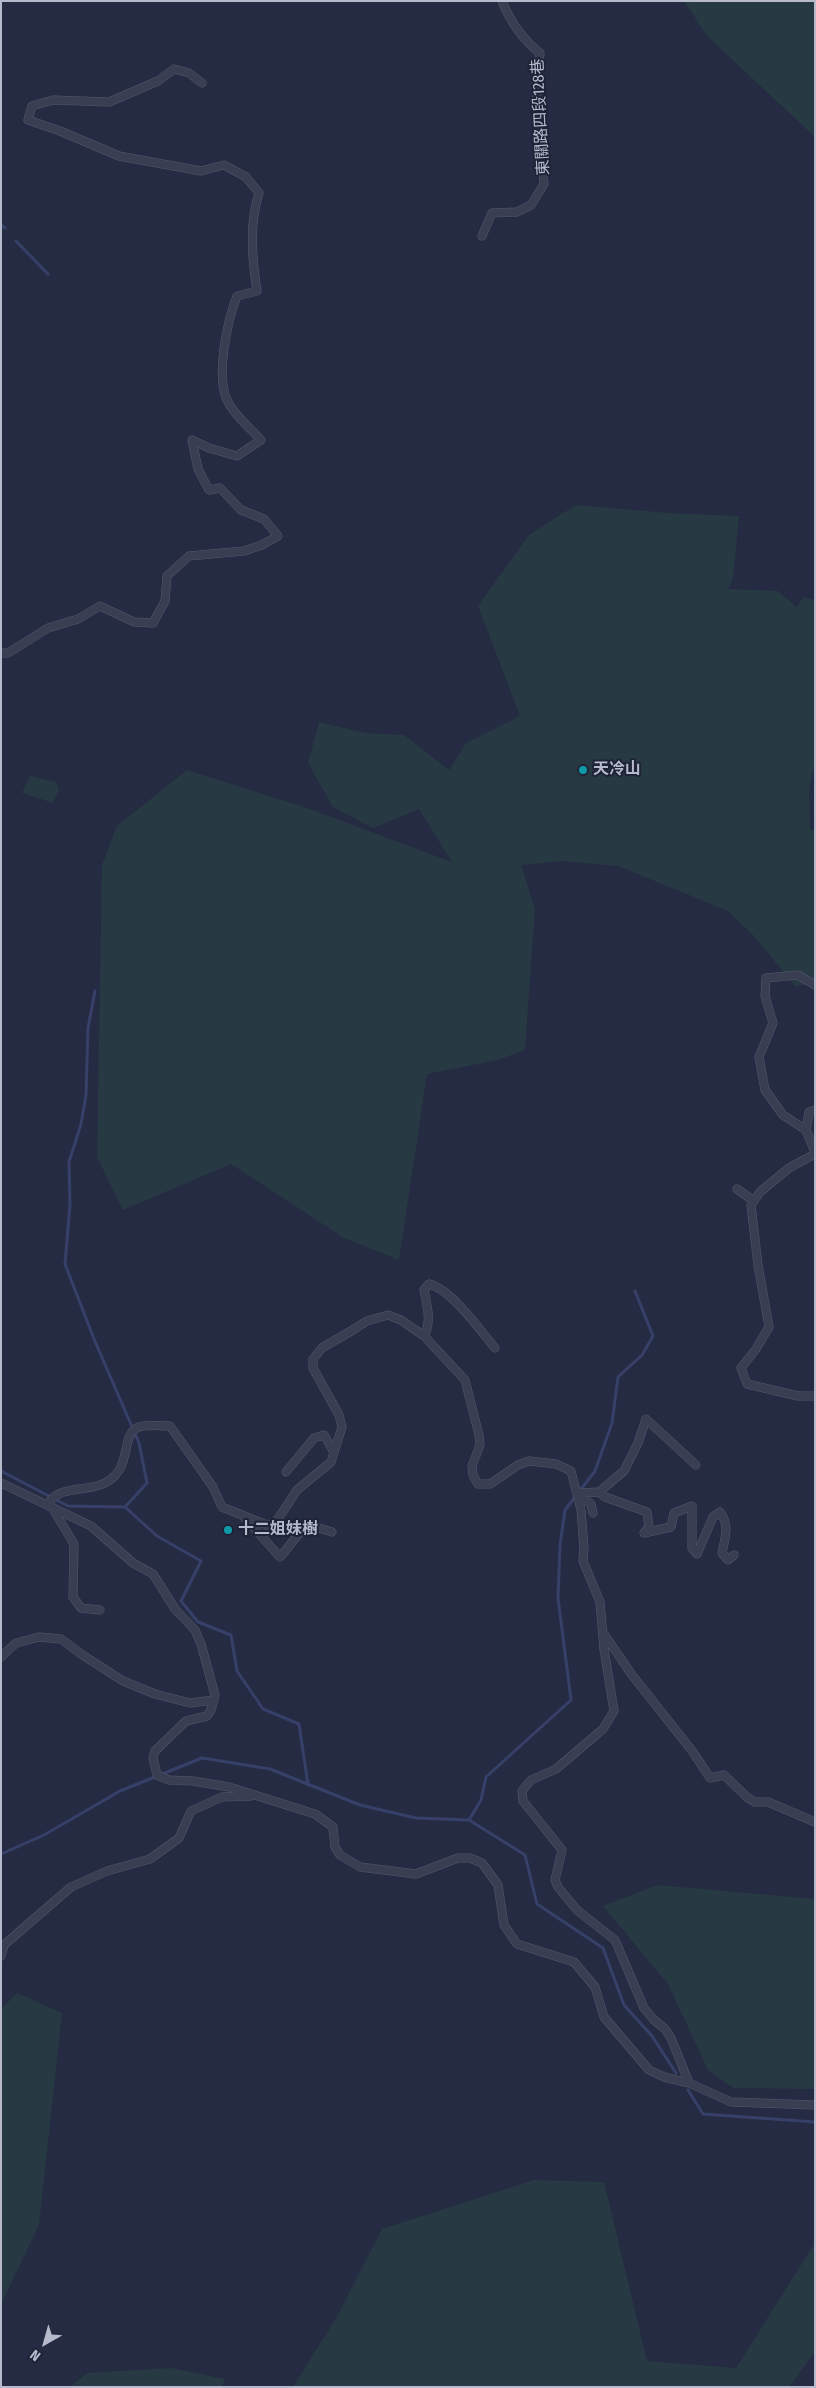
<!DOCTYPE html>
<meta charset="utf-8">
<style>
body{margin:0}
#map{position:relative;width:816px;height:2388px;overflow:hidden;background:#252b42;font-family:"Fira Sans Condensed",sans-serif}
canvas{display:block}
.frame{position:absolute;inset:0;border:2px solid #b6bacc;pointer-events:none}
.north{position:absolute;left:20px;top:2318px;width:50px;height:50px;-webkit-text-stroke:4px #1e2337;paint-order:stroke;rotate:218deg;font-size:14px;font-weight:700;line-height:20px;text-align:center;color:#b6bacc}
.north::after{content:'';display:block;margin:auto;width:18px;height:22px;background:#b6bacc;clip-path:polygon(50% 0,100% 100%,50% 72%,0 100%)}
</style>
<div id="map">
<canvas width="816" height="2388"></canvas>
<div class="frame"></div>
<div class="north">N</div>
</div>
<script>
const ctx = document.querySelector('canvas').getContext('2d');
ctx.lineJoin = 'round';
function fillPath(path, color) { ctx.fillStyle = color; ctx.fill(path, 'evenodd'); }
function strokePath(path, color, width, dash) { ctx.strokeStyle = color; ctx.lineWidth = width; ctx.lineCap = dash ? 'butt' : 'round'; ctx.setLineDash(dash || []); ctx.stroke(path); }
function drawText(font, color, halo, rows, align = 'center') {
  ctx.font = font + ' "Fira Sans Condensed","Noto Sans TC",sans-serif'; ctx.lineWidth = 4; ctx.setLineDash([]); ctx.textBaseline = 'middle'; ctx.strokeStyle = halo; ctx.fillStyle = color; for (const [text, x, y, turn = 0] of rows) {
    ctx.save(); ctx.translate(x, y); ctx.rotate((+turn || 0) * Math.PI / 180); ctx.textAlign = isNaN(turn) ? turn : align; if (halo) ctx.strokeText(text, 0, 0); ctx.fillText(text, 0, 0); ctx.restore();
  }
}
fillPath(new Path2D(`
 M684 1H815V137L708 37Z
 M576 505 668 513 739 516 733 579 728 589 778 591 797 607 803 597 815 600V762L809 789 810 828 815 832V983L795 986 753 935 728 911 618 866 562 861 521 865 535 909 525 1050 498 1060 427 1074 399 1260 344 1238 231 1164 123 1210 97 1157 102 865 117 826 187 770 310 809 452 862 419 809 373 828 333 807 308 763 319 722 365 733 404 735 449 770 466 743 520 716 478 606 529 535Z
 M30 776 56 782 59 790 53 803 22 793Z
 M657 1885 815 1899V2089L733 2088 708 2070 668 1984 603 1906Z
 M17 1993 62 2013 39 2225 1 2304V2009Z
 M534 2180 604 2182 647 2361 736 2368 815 2243V2352L789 2387H293L338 2315 382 2229Z
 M171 2368 225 2379 222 2387H70L87 2373Z`), '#273a43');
strokePath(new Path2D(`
 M1 225 5 228
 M16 241 48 274
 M95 991 88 1028 86 1095 81 1124 69 1162 70 1205 65 1264 94 1339 139 1443 147 1483 125 1507 157 1536 201 1561 181 1601 198 1622 231 1635 237 1671 263 1709 299 1724 308 1785
 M1 1471 68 1506 125 1507
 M469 1820 481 1800 486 1777 571 1700 558 1598 560 1545 565 1510 595 1471 612 1423 618 1377 642 1355 653 1336 635 1291
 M1 1854 44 1835 120 1791 202 1758 270 1769 360 1805 416 1818 469 1820 525 1855 537 1904 603 1948 624 2005 652 2036 676 2073
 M688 2090 703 2114 815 2122`), '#364068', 3);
const minor = new Path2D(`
 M482 236 492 213 517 212 531 205 544 184 536 84 540 53C522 39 511 23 502 1
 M1 653H8L48 628 78 619 100 606 134 622 153 623 165 601 167 576 189 556 244 551 262 545 278 536 264 519 241 510 220 488 209 490 198 469 192 440 209 448 237 456 261 440C251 429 235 416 228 402 215 378 227 322 237 296L257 291C252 259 249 224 259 193L246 177 224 165 201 171 119 156 60 131 28 120 32 106 53 100 109 102 158 81 174 69 189 73 202 83
 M815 1110 809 1112 806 1130 815 1152
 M806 1130 783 1115 765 1090 759 1057 773 1023 765 996 766 978 798 975 815 985
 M815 1154 789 1168 760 1192 751 1205 758 1265 769 1327 756 1349 741 1368 747 1384 798 1396H815
 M737 1189 754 1201
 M424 1336C432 1322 427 1305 424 1290L429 1284C451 1289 480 1330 495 1348
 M696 1465 646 1419 638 1443 624 1471 599 1492 605 1497 647 1512 649 1527 644 1533 671 1527 674 1513 692 1506V1548L697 1554 713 1517 720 1512C730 1525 725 1538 722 1553L728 1560 734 1555
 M286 1472 314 1438 324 1435 334 1452
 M1 1483 91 1526 133 1563 153 1574 175 1609 195 1630 201 1644 215 1695 211 1710 207 1716 186 1721 155 1751 153 1758 157 1775 169 1780 193 1781 229 1787 315 1814 333 1827 335 1847 340 1855 360 1867 416 1874 458 1858H470L482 1863 498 1885 504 1925 517 1944 574 1962 595 1987 604 2017 649 2070 664 2077 689 2083 731 2102 815 2105
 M577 1493 591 1504 593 1513
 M577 1493 599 1492
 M244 1517 280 1557C290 1547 298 1531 309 1525L332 1532
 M100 1610 81 1608 73 1597 74 1544 49 1502C62 1485 87 1492 105 1483 134 1468 119 1435 139 1427 147 1424 161 1426 170 1426L213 1487 222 1507 269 1526 276 1522 297 1490 331 1462 342 1427 339 1415 313 1368V1359L322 1348 356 1328 367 1321 388 1315 401 1320 424 1336 465 1380 479 1435 480 1445 472 1466 473 1475 478 1484H490L518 1465 529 1461 556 1464 571 1471 581 1510 584 1548 583 1561 600 1602 604 1649 614 1711 603 1729 556 1769 531 1780 522 1791 523 1801 562 1850 555 1880 558 1887 577 1910 615 1940 644 2008 653 2019 665 2029 671 2038 689 2083
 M604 1634 632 1675 693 1752 710 1778 724 1775 748 1798 755 1802H768L815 1822
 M1 1657 16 1643 39 1637 61 1639 81 1654 123 1681 155 1694 190 1703 214 1700
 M1 1956 4 1945 71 1887 107 1871 150 1859 179 1838 191 1811 222 1797 251 1796`);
strokePath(minor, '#54596c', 9);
strokePath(minor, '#393e52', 8);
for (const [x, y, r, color] of [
 [583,770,5,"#0f9aa8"],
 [228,1530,5,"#0f9aa8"]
]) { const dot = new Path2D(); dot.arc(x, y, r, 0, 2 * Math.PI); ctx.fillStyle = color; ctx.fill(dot); strokePath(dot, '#1e2337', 2); }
drawText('16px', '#b6bacc', '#1e2337', [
 ["東關路四段128巷",541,117,-93]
]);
drawText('bold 16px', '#b6bacc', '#1e2337', [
 ["天冷山",593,770],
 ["十二姐妹樹",238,1530]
], 'left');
</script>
